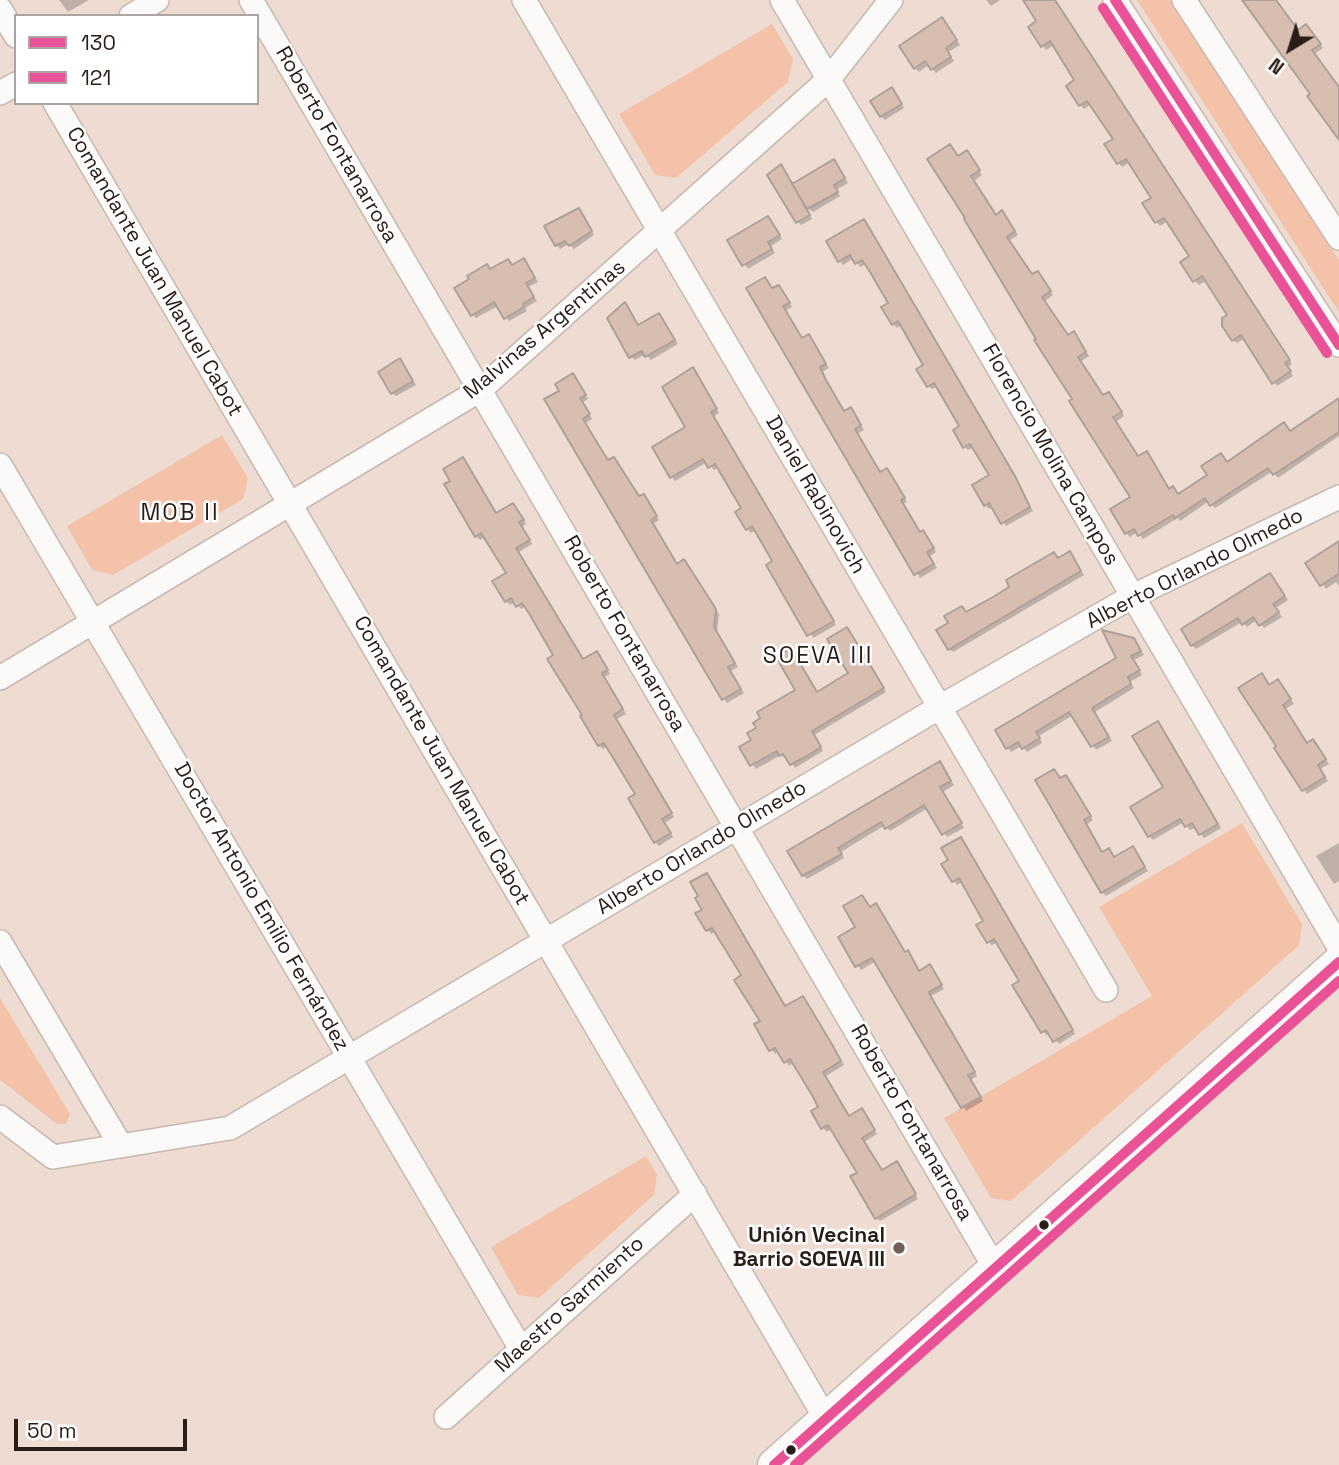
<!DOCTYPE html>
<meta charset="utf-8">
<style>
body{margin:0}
#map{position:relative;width:1339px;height:1465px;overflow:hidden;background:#eedcd3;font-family:"Space Grotesk",sans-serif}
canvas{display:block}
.legend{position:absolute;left:14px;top:14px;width:245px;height:91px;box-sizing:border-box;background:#fff;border:2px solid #aaa5a2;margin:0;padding:9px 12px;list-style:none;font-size:21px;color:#2a1d17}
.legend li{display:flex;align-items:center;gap:14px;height:35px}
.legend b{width:35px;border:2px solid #aaa5a2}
.north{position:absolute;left:1255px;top:14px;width:70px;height:70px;-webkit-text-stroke:5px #fff;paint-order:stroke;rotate:218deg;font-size:19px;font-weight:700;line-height:28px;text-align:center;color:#2a1d17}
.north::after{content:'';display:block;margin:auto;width:24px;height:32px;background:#2a1d17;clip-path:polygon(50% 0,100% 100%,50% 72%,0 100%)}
.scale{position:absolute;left:14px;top:1419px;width:173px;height:32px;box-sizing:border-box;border:4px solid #2a1d17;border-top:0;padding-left:9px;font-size:21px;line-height:24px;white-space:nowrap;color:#2a1d17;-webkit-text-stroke:5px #fff;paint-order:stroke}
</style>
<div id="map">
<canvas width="1339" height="1465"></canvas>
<ul class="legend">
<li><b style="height:9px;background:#e95297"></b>130</li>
<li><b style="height:9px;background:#e95297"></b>121</li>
</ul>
<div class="north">N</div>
<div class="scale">50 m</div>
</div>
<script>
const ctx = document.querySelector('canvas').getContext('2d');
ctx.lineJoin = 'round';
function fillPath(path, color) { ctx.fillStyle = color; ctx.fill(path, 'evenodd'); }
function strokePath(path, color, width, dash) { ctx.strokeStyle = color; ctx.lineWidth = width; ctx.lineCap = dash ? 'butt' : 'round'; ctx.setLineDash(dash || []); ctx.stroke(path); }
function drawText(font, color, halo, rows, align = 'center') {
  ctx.font = font + ' "Space Grotesk",sans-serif'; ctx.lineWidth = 5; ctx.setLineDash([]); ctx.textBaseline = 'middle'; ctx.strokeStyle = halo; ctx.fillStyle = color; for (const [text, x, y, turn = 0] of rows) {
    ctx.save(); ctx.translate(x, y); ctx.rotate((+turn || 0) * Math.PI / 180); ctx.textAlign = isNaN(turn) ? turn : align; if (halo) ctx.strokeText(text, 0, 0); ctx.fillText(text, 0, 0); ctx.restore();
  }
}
fillPath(new Path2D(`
 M1137 0H1171L1339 260V312Z
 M772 24 793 59 788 82 676 178 655 175 619 114Z
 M222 435 248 478 243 499 113 575 92 570 67 526Z
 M1242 823 1302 924 1299 945 1011 1201 991 1198 944 1118 1152 996 1099 907Z
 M0 998 70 1114 66 1124H57L0 1080Z
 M646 1156 657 1175 654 1195 539 1298 518 1295 491 1247Z`), '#f4c2a9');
fillPath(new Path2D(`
 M59 0H89L68 12Z
 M986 0H1000L991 6Z
 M1047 0 1055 1 1292 364 1288 367 1293 376 1277 386 1245 338 1237 343 1233 340 1229 315 1207 280 1199 285 1195 281 1183 262 1191 257 1168 221 1160 226 1157 222 1144 203 1153 198 1130 162 1122 167 1106 145 1115 139 1091 104 1084 109 1081 105 1077 80 1054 45 1046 50 1030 27 1039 22Z
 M1255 0H1275L1298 32 1310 30 1323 48 1314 54 1339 88V138Z
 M946 23 960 45 948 52 954 61 936 73 929 65 919 72 915 68Z
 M892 89 904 108 885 120 881 116Z
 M970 156 982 175 974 181 997 216H1006L1018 235 1009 241 1033 276 1041 277 1053 295 1045 301 1068 336 1077 337 1089 356 1080 362 1104 397 1113 398 1124 416 1116 422 1139 458 1150 457 1170 490 1178 495 1228 463 1291 433 1339 400V436L1278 478 1273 471 1215 508 1209 501 1180 521 1178 518 1143 539 1138 532 1130 537 1126 533 1132 498 1038 340 959 157Z
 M834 161 848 183 836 190 840 196 813 212 805 206 812 219 801 225 797 221 781 166 793 185Z
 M582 214 594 235 574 249 569 244 560 249 557 245Z
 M768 218 782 239 771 246 775 253 748 269 729 241Z
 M867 225 1018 482 1033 511 1006 526 993 506 989 509 985 505 991 476 974 447 968 450 965 447 962 427 938 386 932 389 928 386 926 366 902 325 897 328 893 324 890 304 866 264 860 267 854 258 843 265 840 261Z
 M527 264 538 282 528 287 537 301 525 308 527 311 509 321 498 306 476 318 472 314 491 271Z
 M765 279 773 290 782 291 792 307 785 311 803 340 809 336 813 340 829 368 822 372 829 386 845 413H854L864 430 857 434 881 474H891L907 502 903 504 921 533 923 532 927 536 936 552 930 556 937 568 920 578Z
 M625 305 639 326 659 315 678 344 651 360 646 354 635 360 631 357Z
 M403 364 416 385 396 396 392 393Z
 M696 373 719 413 713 417 836 625 813 638 756 530 751 533 747 529 744 509 719 467 714 470 707 462 675 481 672 477 688 428Z
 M576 379 588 399 583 402 592 419 586 423 609 462 614 459 640 498 647 500 659 520 653 524 678 565 684 561 688 565 719 614 717 633 738 667 731 671 744 693 727 703 547 400Z
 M446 485 497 514 516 509 526 524 522 527 532 544 519 552 584 661 600 657 610 674 604 677 626 714 617 719 674 817 665 823 673 837 659 846 655 842 637 795 608 746 603 749 599 745 556 655 526 606 521 609 515 602 510 605 506 601 508 574 486 536 480 540 476 536Z
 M1339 543V586L1336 582 1326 589 1308 564Z
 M1073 557 1084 575 953 652 949 649 966 614 1059 560Z
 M1274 579 1288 600 1276 608 1282 617 1264 628 1257 620 1247 627 1242 622 1196 649 1192 645Z
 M847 629 886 692 814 735 823 751 795 768 787 757 785 758 781 755 756 769 741 747 753 740 758 729 797 690 791 650 818 694 850 674Z
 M1133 640 1144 655 1134 660 1142 675 1130 682 1134 688 1095 712 1112 741 1096 750 1073 715 1039 736 1042 743 1027 752 1022 746 1011 752 1008 748 997 730 1119 659Z
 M1265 679 1270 686 1281 685 1294 704 1285 709 1307 745H1317L1329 764 1320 769 1328 781 1307 794 1276 748 1279 747Z
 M1158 723 1221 828 1204 838 1196 827 1190 830 1184 822 1153 840 1149 836 1165 788Z
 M940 763 954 785 943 792 964 828 947 837 928 808 890 831 885 825 841 852 844 858 807 879 803 875 790 852Z
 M1066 777 1093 820 1086 825 1103 853 1109 850 1115 858 1133 848 1148 871 1106 896 1102 892 1061 780Z
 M964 843 1075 1034 1059 1044 1050 1033 1046 1035 1043 1031 1021 982 998 942 992 945 988 942 985 922 962 882 957 885 954 881Z
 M1339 843V881L1334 884 1316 856Z
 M862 897 870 908 876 905 879 909 905 954 907 952 911 956 920 972 933 970 944 989 931 996 933 1001 977 1076 971 1080 983 1101 966 1111 876 961 861 970 840 938 857 928Z
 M704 910 786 1008 803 998 806 1001 844 1065 826 1076 850 1117 862 1110 877 1134 864 1142 882 1172 900 1167 918 1199 880 1221 876 1218 859 1173 832 1128 827 1132 823 1128 820 1108 794 1062 789 1066 779 1051 775 1054 756 1025 762 1021 743 976 716 931 711 934 698 914Z`), '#0003');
const building = new Path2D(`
 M1023 0H1055L1290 360 1285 363 1291 371 1272 384 1241 335 1232 341 1222 326V318L1227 315 1202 276 1193 282 1180 262 1189 256 1164 218 1155 223 1142 203 1151 198 1126 159 1117 164 1104 144 1113 139 1087 101 1079 106 1066 86 1074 80 1050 41 1041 47 1028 27 1036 21Z
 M1242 0H1276L1298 30 1306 24 1321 44 1312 50 1339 87V140L1307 96 1310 94Z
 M942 17 957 40 946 48 951 57 931 70 925 61 914 69 899 46Z
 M892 87 902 104 880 117 870 101Z
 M950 144 958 156 967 150 980 170 971 176 996 215 1002 210 1015 231 1007 237 1032 274 1038 271 1051 291 1042 297 1068 335 1074 331 1086 352 1078 357 1103 395 1109 392 1122 412 1113 417 1138 456 1147 451 1169 489 1173 486 1178 494 1207 475 1201 466 1221 453 1227 462 1284 422 1290 431 1339 398V432L1273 475 1268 468 1210 506 1205 498 1175 518 1173 515 1138 536 1134 529 1125 534 1110 509 1130 497 1069 401 1072 399 1034 340 1036 339 964 219 965 218 927 159Z
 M834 159 845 178 834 185 838 192 807 209 792 184Z
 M781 164 810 215 796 223 767 175Z
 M579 208 592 231 569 246 565 241 555 246 544 226Z
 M768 216 780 235 768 242 772 249 742 266 727 240Z
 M864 219 1015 476 1030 507 1001 524 989 503 984 506 972 485 989 475 970 444 963 448 953 430 959 426 934 383 927 387 916 369 923 365 898 321 892 325 881 307 888 303 870 272 862 260 855 264 850 255 838 262 826 241Z
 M524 258 535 278 526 283 534 297 523 304 524 307 504 319 494 302 471 316 454 288 469 279 467 276 487 264 490 269 508 259 512 265Z
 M765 277 772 288 779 285 790 303 783 306 802 338 809 334 826 364 820 367 826 380 844 411 851 407 861 425 855 429 880 472 887 468 905 498 901 500 920 532 923 530 934 548 927 552 934 564 914 575 746 288Z
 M625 302 638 325 659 313 675 340 645 357 642 351 629 358 607 318Z
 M400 358 413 381 391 394 378 372Z
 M693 367 717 409 711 412 834 621 807 636 766 565 772 561 771 559 752 526 746 530 735 512 741 508 715 464 708 468 703 459 670 478 652 447 685 427 662 387Z
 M573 373 586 395 580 398 590 414 583 419 601 449 608 460 614 457 639 496 644 494 657 516 651 520 677 564 684 559 716 609 714 627 735 663 728 667 741 689 722 700 544 399 559 391 555 384Z
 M463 457 496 513 513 503 524 520 519 522 530 540 516 548 583 659 597 651 608 670 602 673 623 709 614 715 672 813 662 819 671 833 654 843 628 798 635 794 604 743 598 746 580 716 582 715 547 659 553 655 530 615 522 603 516 607 511 598 505 602 492 581 506 573 481 533 475 537 444 484 450 481 443 469Z
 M1339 541V574L1320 586 1305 563Z
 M1070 551 1081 571 948 650 936 630 948 623 944 616 962 606 966 612 993 597 1009 587 1006 580 1054 552 1058 558Z
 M1270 573 1285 596 1273 604 1279 612 1259 626 1253 617 1242 625 1238 618 1191 646 1181 629Z
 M847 627 884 688 812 731 821 747 807 756 790 765 783 754 779 756 777 751 750 766 739 747 751 740 747 733 756 728 753 723 760 718 757 712 795 690 776 657 791 648 817 692 848 673 827 639Z
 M1102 630 1134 638 1141 651 1131 656 1140 670 1128 677 1131 684 1092 708 1109 737 1091 747 1069 712 1036 732 1040 738 1022 749 1018 742 1006 749 995 730 1116 658Z
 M1262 673 1269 685 1278 679 1291 699 1283 705 1307 743 1313 739 1326 759 1318 765 1325 777 1302 791 1274 748 1276 746 1238 688Z
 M1158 721 1218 824 1199 835 1192 823 1185 827 1180 819 1148 837 1130 807 1163 787 1132 736Z
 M940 761 951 781 940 787 962 823 942 835 924 805 885 829 881 822 838 848 842 854 802 876 787 851Z
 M1054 769 1060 778 1066 775 1091 816 1084 820 1102 852 1109 848 1114 857 1133 846 1145 867 1101 893 1035 780Z
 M961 837 1073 1030 1053 1042 1046 1030 1041 1033 1012 985 1019 981 994 939 987 943 976 925 983 921 959 878 952 882 941 864 948 860 941 848Z
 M707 873 785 1006 803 996 833 1046 841 1061 823 1072 849 1116 862 1108 875 1130 862 1138 882 1170 897 1161 916 1194 875 1219 850 1176 857 1173 828 1125 821 1129 811 1111 818 1107 812 1095 790 1059 784 1063 775 1048 769 1051 754 1024 760 1021 734 980 741 975 712 928 706 931 695 913 702 910 695 898 698 896 690 882Z
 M862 895 870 907 876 903 905 952 908 950 919 971 930 964 942 985 929 992 930 995 975 1072 968 1075 981 1097 961 1108 872 958 855 967 838 937 855 927 843 906Z`);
fillPath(building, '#d8beb1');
strokePath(building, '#aea099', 2);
const minor = new Path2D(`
 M251 0 995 1268
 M524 0 1106 990
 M782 0 1339 947
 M1115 0 1339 345
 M1184 0 1339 238
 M0 9 16 36
 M131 16 157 0
 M0 93 16 84
 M55 103 826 1419
 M0 465 521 1349
 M0 678 480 390 829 79 891 0
 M0 942 121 1146
 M0 1117 53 1157 230 1128 940 707 1133 596 1339 497
 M446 1417 695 1194`);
const secondary = new Path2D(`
 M774 1465 1339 962`);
strokePath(minor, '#c6b8b0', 26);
strokePath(secondary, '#c6b8b0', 35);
strokePath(minor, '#fcfaf8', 23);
strokePath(secondary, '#fcfaf8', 32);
strokePath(new Path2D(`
 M1115 0 1339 345
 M774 1465 1339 962`), '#e95297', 10);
strokePath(new Path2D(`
 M1103 8 1327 353
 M795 1465 1339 981`), '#e95297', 10);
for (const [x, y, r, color] of [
 [1044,1225,6,"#2a1d17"],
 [899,1248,7,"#6f6059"],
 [791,1450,6,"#2a1d17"]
]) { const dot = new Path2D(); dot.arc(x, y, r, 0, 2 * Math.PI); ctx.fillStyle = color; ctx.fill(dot); strokePath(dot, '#fff', 2.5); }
drawText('21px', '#2a1d17', '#fff', [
 ["Roberto Fontanarrosa",336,145,60],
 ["Comandante Juan Manuel Cabot",154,272,60],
 ["Malvinas Argentinas",545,330,-40],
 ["Florencio Molina Campos",1050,455,60],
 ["Daniel Rabinovich",815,495,60],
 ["Alberto Orlando Olmedo",1195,569,-27],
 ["Roberto Fontanarrosa",624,634,60],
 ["Comandante Juan Manuel Cabot",441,761,60],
 ["Alberto Orlando Olmedo",702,848,-31],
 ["Doctor Antonio Emilio Fernández",261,907,60],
 ["Roberto Fontanarrosa",911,1123,60],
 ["Maestro Sarmiento",570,1305,-42]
]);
drawText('bold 21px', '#2a1d17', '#fff', [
 ["Unión Vecinal",885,1236],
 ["Barrio SOEVA III",885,1260]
], 'right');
ctx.letterSpacing = '2px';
drawText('23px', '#2a1d17', '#fff', [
 ["MOB II",180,514],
 ["SOEVA III",818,657]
]);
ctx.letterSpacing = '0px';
</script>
